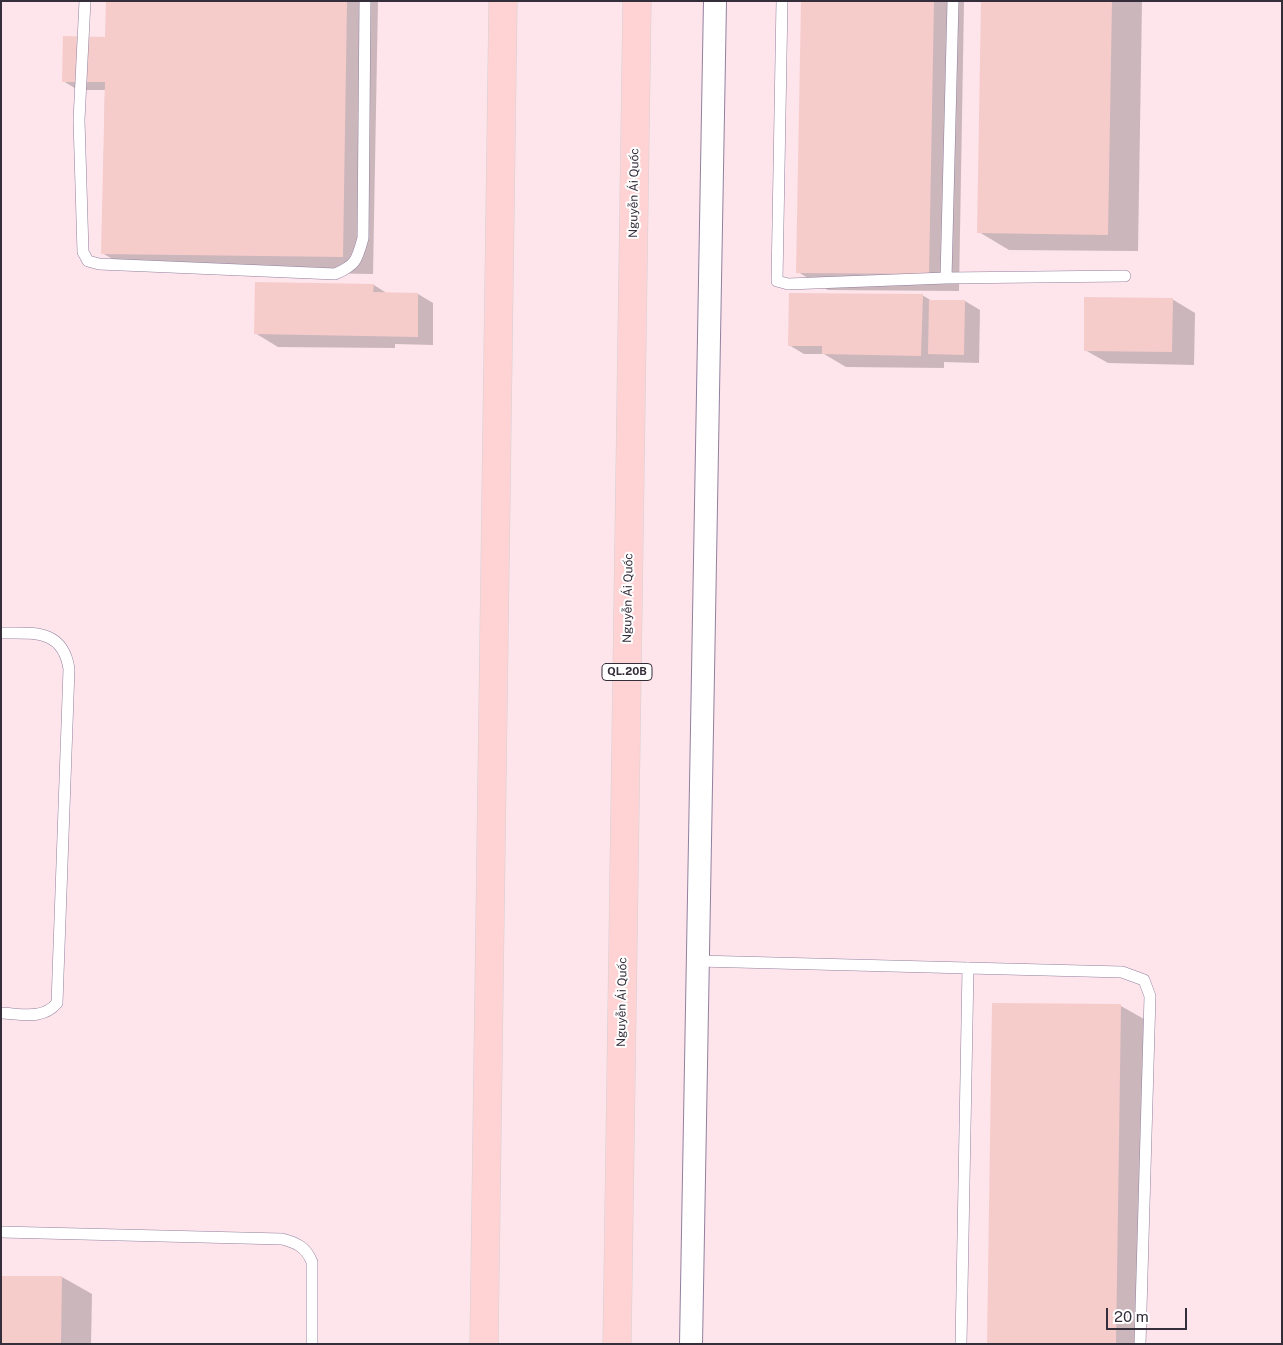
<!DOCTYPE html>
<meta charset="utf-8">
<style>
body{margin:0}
#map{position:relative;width:1283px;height:1345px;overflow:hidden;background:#f8f4fb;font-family:"Public Sans",sans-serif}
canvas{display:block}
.frame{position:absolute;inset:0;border:2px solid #342d3a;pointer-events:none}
.scale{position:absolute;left:1106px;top:1308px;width:81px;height:22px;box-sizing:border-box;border:2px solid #342d3a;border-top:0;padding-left:6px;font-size:15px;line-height:18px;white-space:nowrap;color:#342d3a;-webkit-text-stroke:4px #fff;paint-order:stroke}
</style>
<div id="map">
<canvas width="1283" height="1345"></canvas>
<div class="frame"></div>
<div class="scale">20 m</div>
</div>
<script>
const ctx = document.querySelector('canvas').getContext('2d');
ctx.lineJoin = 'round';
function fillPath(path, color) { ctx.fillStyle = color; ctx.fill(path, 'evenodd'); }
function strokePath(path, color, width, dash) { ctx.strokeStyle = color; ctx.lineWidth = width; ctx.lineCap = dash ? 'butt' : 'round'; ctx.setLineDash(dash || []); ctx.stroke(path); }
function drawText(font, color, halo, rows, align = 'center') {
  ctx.font = font + ' "Public Sans",sans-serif'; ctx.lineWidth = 4; ctx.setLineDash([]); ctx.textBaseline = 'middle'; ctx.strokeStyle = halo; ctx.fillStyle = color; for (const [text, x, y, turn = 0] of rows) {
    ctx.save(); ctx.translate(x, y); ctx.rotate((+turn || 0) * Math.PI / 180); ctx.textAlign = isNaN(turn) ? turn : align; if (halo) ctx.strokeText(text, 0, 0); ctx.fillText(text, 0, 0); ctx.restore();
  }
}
fillPath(new Path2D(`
 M1 1H1282V1344H1Z`), '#fee4eb');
fillPath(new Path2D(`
 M107 1H378L373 274 132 270 102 253 105 90H78L63 81 106 38Z
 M802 1H964L959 291 828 290 798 272Z
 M982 1H1142L1138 251 1009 250 979 232Z
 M374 285 388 294H418L433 303V345L395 344V348L278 347 255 333Z
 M922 295 932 301H965L980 310 979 363 944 362V368L846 367 824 354H804L789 345Z
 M1172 299 1195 313 1194 365 1108 363 1085 350Z
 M1121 1006 1151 1023 1146 1344H989Z
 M62 1277 92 1294 91 1344H1Z`), '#0003');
fillPath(new Path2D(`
 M106 1H347L343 257 101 254 105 82H62L63 36 105 37Z
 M801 1H934L929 274 796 273Z
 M981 1H1112L1108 235 977 233Z
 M255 282 374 284 373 292 418 293V337L254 334Z
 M789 293 923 294 921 356 822 354V346H788Z
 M1084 297 1173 298 1172 352 1084 351Z
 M929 300H965L964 355 928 354Z
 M992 1003 1121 1004 1116 1344H987Z
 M1 1276H62L61 1344H1Z`), '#f6cccb');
const lane = new Path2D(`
 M85 1 79 120 83 252 88 261 99 264 335 274C356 265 357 260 363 238L365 1
 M782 1 777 281 788 284 946 278 1125 276
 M946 278 953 1
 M1 633C34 633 63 629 69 669L57 1003C43 1020 22 1014 1 1013
 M698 961 1122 972 1144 980 1150 996 1140 1344
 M1 1232 282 1239C297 1243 306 1247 312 1262V1344
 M961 1344 968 968`);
const street = new Path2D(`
 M691 1344 715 1`);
const primary = new Path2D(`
 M484 1344 503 1
 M617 1344 637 1`);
strokePath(lane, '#91809e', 12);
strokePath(street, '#91809e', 24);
strokePath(primary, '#d2d1d4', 29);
strokePath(lane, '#fff', 11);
strokePath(street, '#fff', 22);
strokePath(primary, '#ffd3d4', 28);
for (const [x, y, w] of [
 [627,672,50]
]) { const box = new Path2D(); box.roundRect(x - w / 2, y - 8.5, w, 17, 4); ctx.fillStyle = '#fff'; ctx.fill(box); strokePath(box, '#342d3a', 1); }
drawText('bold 11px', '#342d3a', null, [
 ["QL.20B",627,672]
]);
drawText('12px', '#342d3a', '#fff', [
 ["Nguyễn Ái Quốc",634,193,-89],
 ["Nguyễn Ái Quốc",628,598,-89],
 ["Nguyễn Ái Quốc",622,1002,-89]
]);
</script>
